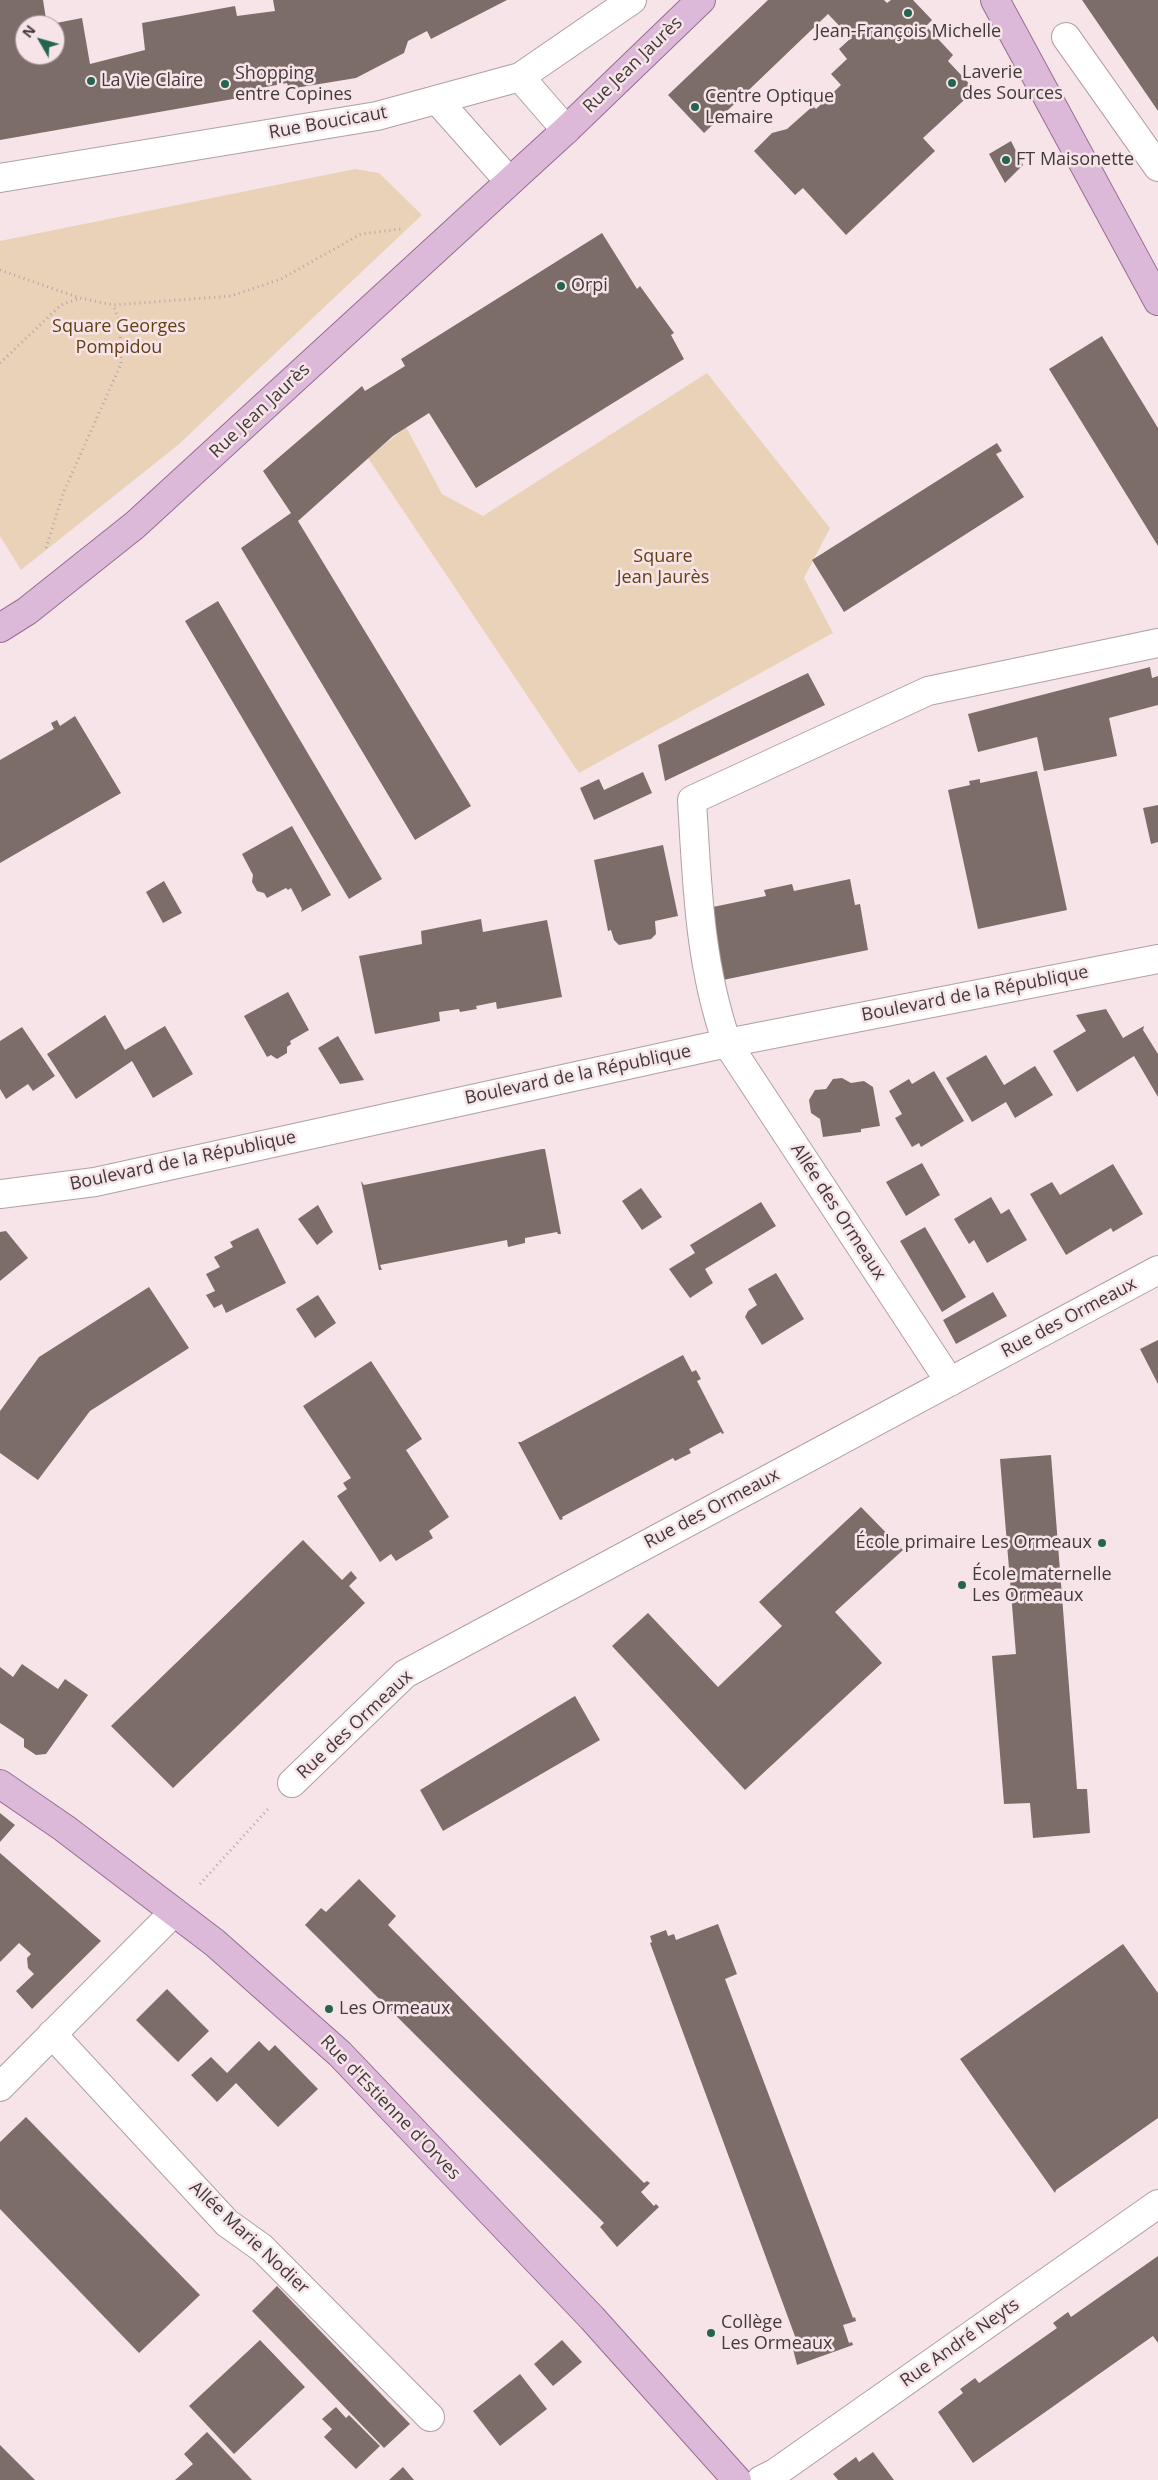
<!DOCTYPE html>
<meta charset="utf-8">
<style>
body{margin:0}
#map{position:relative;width:1158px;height:2480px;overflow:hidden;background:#f7e4e8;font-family:"Open Sans",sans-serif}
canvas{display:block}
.north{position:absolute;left:15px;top:15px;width:50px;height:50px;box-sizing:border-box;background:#f7e4e8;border:1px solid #aea0a3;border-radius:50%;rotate:308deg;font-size:14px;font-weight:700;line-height:20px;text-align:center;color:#413a3b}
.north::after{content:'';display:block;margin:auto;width:18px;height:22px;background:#256450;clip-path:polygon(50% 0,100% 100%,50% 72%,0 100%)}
</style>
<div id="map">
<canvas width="1158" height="2480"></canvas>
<div class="north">N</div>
</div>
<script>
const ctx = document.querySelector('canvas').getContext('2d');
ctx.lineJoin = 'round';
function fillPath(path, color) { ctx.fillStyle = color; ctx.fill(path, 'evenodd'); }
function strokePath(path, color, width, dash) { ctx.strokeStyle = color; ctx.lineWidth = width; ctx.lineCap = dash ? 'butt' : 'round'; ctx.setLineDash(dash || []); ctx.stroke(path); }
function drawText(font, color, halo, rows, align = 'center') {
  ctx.font = font + ' "Open Sans",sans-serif'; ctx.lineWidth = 5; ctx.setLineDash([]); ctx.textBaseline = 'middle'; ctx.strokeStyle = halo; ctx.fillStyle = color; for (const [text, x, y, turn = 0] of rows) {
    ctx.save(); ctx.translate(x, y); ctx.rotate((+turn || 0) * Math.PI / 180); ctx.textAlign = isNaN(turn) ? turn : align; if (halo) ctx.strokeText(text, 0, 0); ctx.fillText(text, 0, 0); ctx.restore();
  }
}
fillPath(new Path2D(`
 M355 169 379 173 422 215 178 445 21 570 0 536V241Z
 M707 373 830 528 804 578 833 633 579 773 368 458 406 427 442 494 483 516Z`), '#ead2b9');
fillPath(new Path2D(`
 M0 0H43L47 25H25V55H55V25L51 24 82 18 90 64 145 50 142 23 235 6 237 16 275 11 273 0H507L431 39 427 31 408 41 404 53 356 78 289 89 287 83 250 90V96L0 140Z
 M768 0H884L887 3 891 0H913L932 20 926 26 953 55 948 61 975 90 923 138 935 151 846 235 803 188 795 195 754 151 772 133 787 129 813 106 816 109 841 85 831 74 847 59 839 49 851 38 828 14 704 133 668 95Z
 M1082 0H1158V111Z
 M1011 141 1023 165 1005 183 989 154Z
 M602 233 637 289 640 286 674 333 671 335 684 359 476 488 429 413 393 436 298 521 471 806 415 840 241 548 291 513 263 471 362 386 365 391 405 366 401 359Z
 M1102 336 1158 428V546L1049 369Z
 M997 443 1002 451 996 454 1024 497 844 612 812 560Z
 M218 601 382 879 349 899 185 621Z
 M1150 667 1152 678 1158 676V705L1109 718 1117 756 1044 771 1037 737 978 752 968 714Z
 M808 673 825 705 665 781 658 745Z
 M75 716 121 793 0 863V760L54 729 51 723 57 720 60 726Z
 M1037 771 1067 910 978 929 948 790 970 785 969 781 980 779V783Z
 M643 772 652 793 594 820 580 788 599 779 604 790Z
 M1158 805V842L1151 844 1143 808Z
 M292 826 331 895 301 912 302 909 291 888 288 890 286 888 267 898 264 893 257 891 252 882 253 875 242 854Z
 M663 845 678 916 655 921 656 934 651 939 619 945 614 940 611 930 608 931 594 860Z
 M850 879 855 905 860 904 868 950 723 980 708 908 766 896 764 890 792 884 794 891Z
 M164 881 182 913 163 923 146 892Z
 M481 919 483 932 547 920 562 997 497 1009 496 1002 476 1006 477 1009 460 1012 459 1009 439 1012 440 1021 375 1034 359 956 422 944 421 931Z
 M288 992 309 1030 290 1041 291 1044 287 1047V1053L277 1059 271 1055 267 1057 244 1016Z
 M1106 1009 1123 1038 1144 1026 1143 1030 1158 1054V1097L1134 1056 1077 1092 1053 1051 1086 1031 1076 1015Z
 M105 1015 125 1050 165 1026 193 1074 153 1098 132 1061 76 1099 47 1054Z
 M22 1027 55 1076 33 1091 28 1084 6 1099 0 1089V1041Z
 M338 1036 364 1080 340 1084 318 1048Z
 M986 1055 1004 1085 1035 1066 1053 1095 1015 1118 1006 1102 972 1122 946 1078Z
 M934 1071 964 1121 921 1147 919 1143 912 1147 895 1118 902 1114 889 1091 909 1079 912 1084Z
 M842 1078 851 1083 864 1081 873 1087 880 1126 861 1129V1132L823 1137 820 1119 811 1113 809 1100 815 1090 826 1089 833 1079Z
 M542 1149H545L561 1234H558L557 1232 525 1238V1243L508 1247 507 1240 380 1265 382 1270H379L361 1181 364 1185Z
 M922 1163 940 1195 906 1216 886 1182Z
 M1113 1164 1143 1214 1113 1232 1111 1228 1066 1255 1030 1194 1052 1182 1060 1195Z
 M641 1188 662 1217 642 1230 622 1201Z
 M991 1197 1001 1214 1009 1209 1027 1240 987 1263 974 1240 969 1244 954 1219Z
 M761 1202 776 1226 705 1269 713 1283 690 1298 669 1269 695 1253 690 1245Z
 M318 1205 333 1232 317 1245 298 1219Z
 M925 1227 966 1297 942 1312 900 1241Z
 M258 1228 286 1283 226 1313 222 1304 214 1308 206 1295 215 1291 206 1274 220 1267 214 1257 233 1247 230 1242Z
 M6 1231 28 1258 0 1281V1232Z
 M776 1273 804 1319 762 1345 745 1317 748 1311 757 1305 748 1289Z
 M149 1287 189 1348 90 1411 38 1480 0 1453V1411L39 1357Z
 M993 1292 1007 1316 956 1344 943 1320Z
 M318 1295 336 1323 315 1338 296 1309Z
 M1158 1340V1384L1140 1349Z
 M683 1355 692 1372 696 1370 701 1379 697 1381 724 1433 722 1434 721 1432 689 1449 691 1453 675 1461 673 1458 562 1517 563 1519 560 1520 518 1442H521Z
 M371 1361 422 1439 406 1450 449 1517 429 1531 433 1538 396 1561 391 1554 380 1562 337 1496 347 1489 343 1483 351 1478 303 1406Z
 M1051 1455 1077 1789H1087L1090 1833 1033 1838 1030 1803 1004 1804 992 1656 1016 1654 1000 1459Z
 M861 1507 903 1550 835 1612 882 1663 745 1790 612 1646 648 1613 718 1687 782 1626 759 1602Z
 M303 1540 342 1580 351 1571 357 1578 349 1586 365 1603 173 1788 111 1726Z
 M22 1664 58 1689 65 1679 88 1695 46 1754 36 1755 24 1747V1739L0 1723V1667L13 1677Z
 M575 1696 600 1740 443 1831 420 1790Z
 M0 1813 15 1825 0 1842Z
 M0 1853 101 1941 32 2009 16 1991 34 1974 28 1968 27 1958 31 1954 19 1943 0 1962Z
 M359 1879 396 1916 388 1925 644 2183 647 2181 650 2183 641 2192 654 2206 656 2204 659 2207 617 2247 600 2227 604 2223 305 1925 321 1908 326 1912Z
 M718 1924 737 1974 725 1979 853 2318 855 2317 856 2321 843 2325 849 2343 852 2342 853 2345 797 2365 791 2341 796 2339 650 1943 652 1942 650 1936 666 1930 668 1936 674 1934 676 1940Z
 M1123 1944 1158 1993V2118L1056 2190 1055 2193 960 2059Z
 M167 1989 209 2031 178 2062 136 2020Z
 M259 2041 269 2051 275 2045 318 2089 278 2127 236 2083 217 2102 191 2075 211 2057 227 2073Z
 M26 2117 200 2295 139 2353 0 2209V2142Z
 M1158 2256V2343L1153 2336 973 2463 938 2412 963 2393 960 2389 975 2378 979 2383 1057 2328 1053 2323 1068 2312 1071 2317Z
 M277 2286 410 2424 384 2448 252 2311Z
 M260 2340 305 2387 234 2454 189 2406Z
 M562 2340 582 2362 553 2386 534 2364Z
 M520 2374 547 2409 500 2446 473 2411Z
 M336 2407 346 2418 349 2415 380 2446 356 2469 324 2437 332 2429 322 2419Z
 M207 2432 242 2469 252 2480H175L193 2464 184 2454Z
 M0 2445 35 2480H0Z
 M873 2452 894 2480H838L833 2474 856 2457 859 2462Z
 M403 2467 414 2480H389Z`), '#7d6d69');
const minor = new Path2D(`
 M1066 37 1158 167
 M520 77 566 130
 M438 101 509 181
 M0 178 377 116 520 77 632 0
 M0 1194 95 1182 727 1043 1158 959
 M950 1382 727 1043C699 963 697 883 692 800L928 691 1158 643
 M292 1783 405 1674 1158 1270
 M52 2034 227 2223 262 2248 430 2417
 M0 2087 174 1912
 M761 2480 775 2473 1158 2204`);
const major = new Path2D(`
 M995 0 1158 301
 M0 628 27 611 135 525 566 130 701 0
 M0 1784 64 1828 215 1943 340 2054 592 2318 737 2480`);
strokePath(minor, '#b19fa3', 30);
strokePath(major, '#976d91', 30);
strokePath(new Path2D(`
 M0 270 80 298 113 305 231 296 281 279 361 234 401 229
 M0 363 61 305 80 298
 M46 548 64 491 121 364 120 322 113 305
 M200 1884 268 1809`), '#b3a5a8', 3, [1, 4]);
strokePath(minor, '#fff', 28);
strokePath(major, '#dcb8d9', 28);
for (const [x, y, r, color] of [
 [908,13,5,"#256450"],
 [91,81,5,"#256450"],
 [952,83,5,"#256450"],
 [225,84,5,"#256450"],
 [695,107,5,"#256450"],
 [1006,160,5,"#256450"],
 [561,286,5,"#256450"],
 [1102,1543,5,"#256450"],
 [962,1585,5,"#256450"],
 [329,2009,5,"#256450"],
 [711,2333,5,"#256450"]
]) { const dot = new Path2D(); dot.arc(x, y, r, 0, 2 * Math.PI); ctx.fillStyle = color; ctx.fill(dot); strokePath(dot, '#f7e4e8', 2); }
drawText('18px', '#413a3b', '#f7e4e8', [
 ["Jean-François Michelle",908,32,"center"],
 ["Laverie",962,73],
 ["des Sources",962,94],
 ["Shopping",235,74],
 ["entre Copines",235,95],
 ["La Vie Claire",101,81],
 ["Centre Optique",705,97],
 ["Lemaire",705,118],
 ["FT Maisonette",1016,160],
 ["Orpi",571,286],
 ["École primaire Les Ormeaux",1092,1543,"right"],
 ["École maternelle",972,1575],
 ["Les Ormeaux",972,1596],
 ["Les Ormeaux",339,2009],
 ["Collège",721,2323],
 ["Les Ormeaux",721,2344]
], 'left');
drawText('18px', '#413a3b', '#f7e4e8', [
 ["Rue Jean Jaurès",633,65,-44],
 ["Rue Boucicaut",328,123,-10],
 ["Rue Jean Jaurès",260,411,-43],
 ["Boulevard de la République",975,994,-11],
 ["Boulevard de la République",578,1075,-12],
 ["Boulevard de la République",183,1161,-12],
 ["Allée des Ormeaux",838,1212,57],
 ["Rue des Ormeaux",1069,1318,-28],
 ["Rue des Ormeaux",712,1509,-28],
 ["Rue des Ormeaux",355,1725,-43],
 ["Rue d'Estienne d'Orves",390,2108,46],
 ["Allée Marie Nodier",249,2238,43],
 ["Rue André Neyts",960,2343,-35]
]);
drawText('18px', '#634010', '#f7e4e8', [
 ["Square Georges",119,327],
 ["Pompidou",119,348],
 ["Square",663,557],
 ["Jean Jaurès",663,578]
]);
</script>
